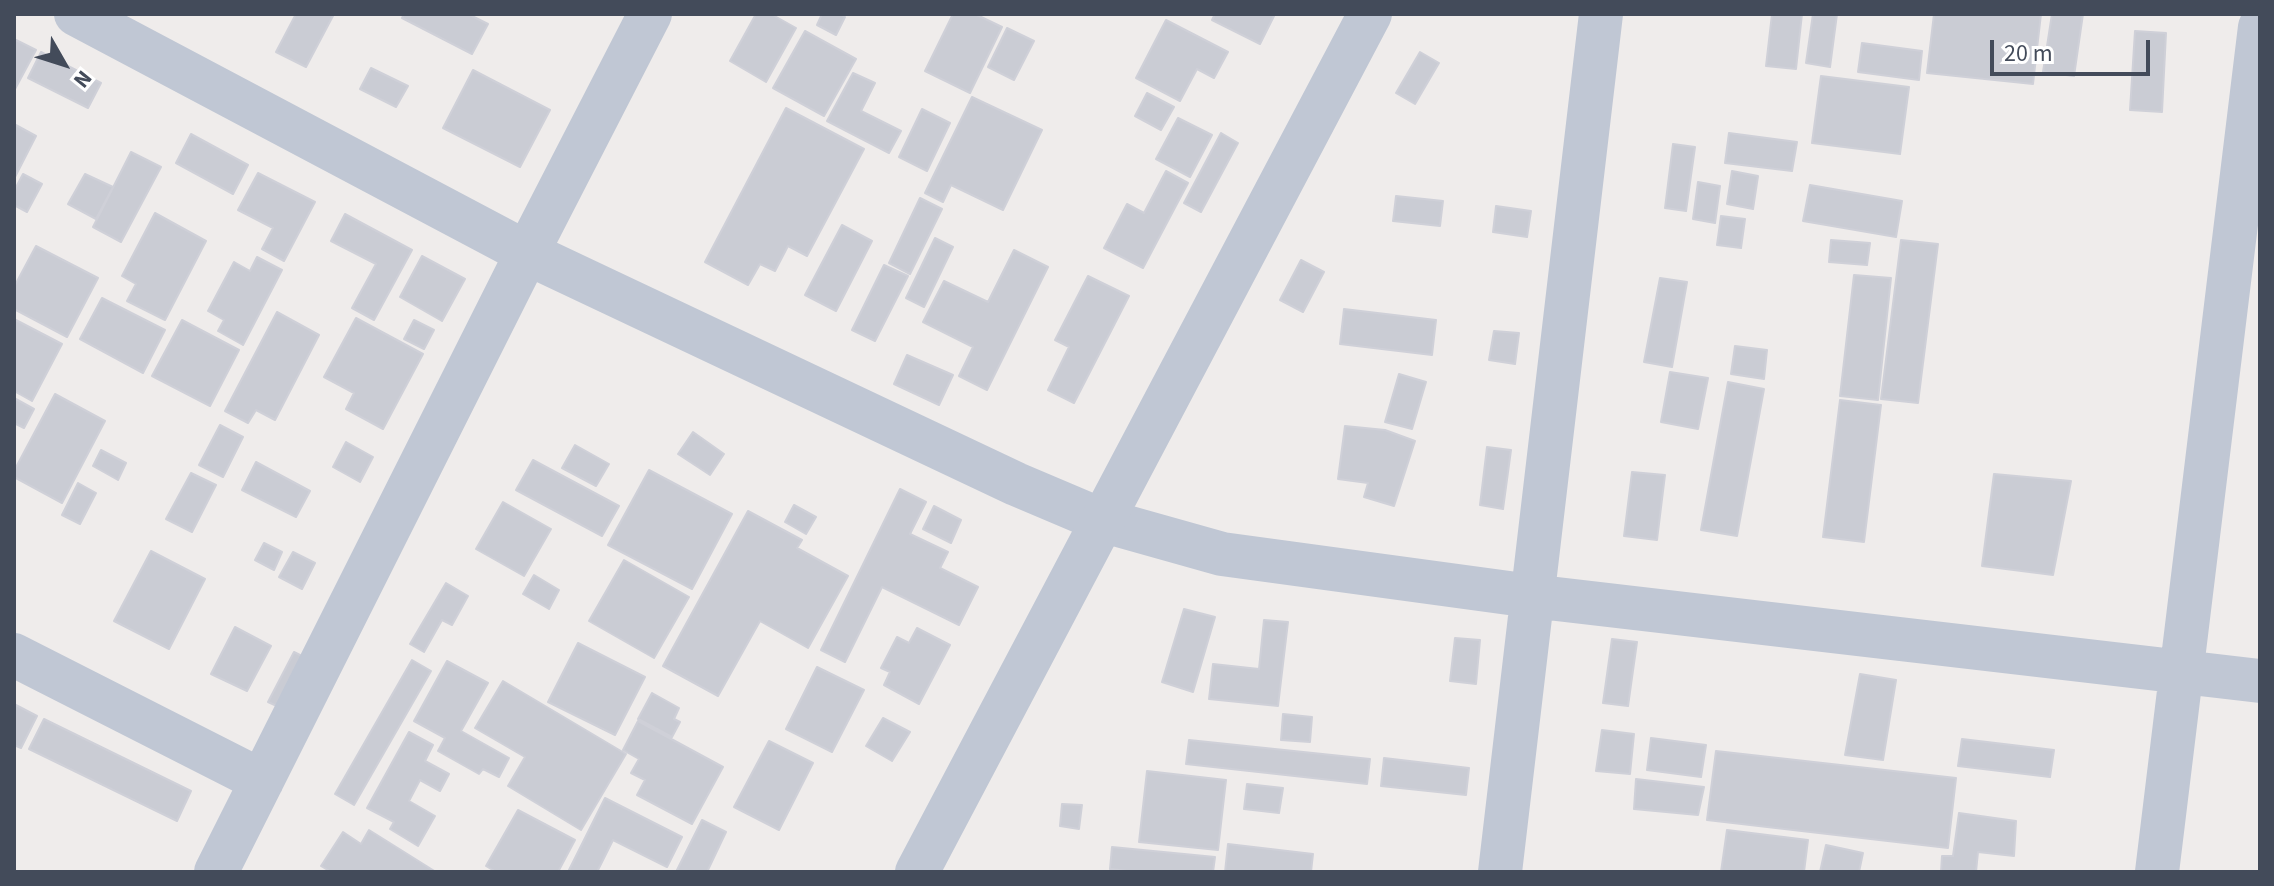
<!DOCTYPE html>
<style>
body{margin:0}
#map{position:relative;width:2274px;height:886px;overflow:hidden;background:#efeceb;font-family:"Source Sans 3",sans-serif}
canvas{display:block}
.frame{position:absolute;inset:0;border:16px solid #434b5a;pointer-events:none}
.north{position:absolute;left:24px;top:24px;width:80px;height:80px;-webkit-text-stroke:6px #fff;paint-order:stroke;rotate:129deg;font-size:22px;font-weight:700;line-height:32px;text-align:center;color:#434b5a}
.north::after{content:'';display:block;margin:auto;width:28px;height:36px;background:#434b5a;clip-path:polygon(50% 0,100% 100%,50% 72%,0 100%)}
.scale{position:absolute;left:1990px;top:40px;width:160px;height:36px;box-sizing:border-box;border:4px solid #434b5a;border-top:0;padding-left:10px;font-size:24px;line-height:28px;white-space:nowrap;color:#434b5a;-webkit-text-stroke:6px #fff;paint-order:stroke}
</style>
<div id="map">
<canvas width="2274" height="886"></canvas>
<div class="frame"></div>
<div class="north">N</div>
<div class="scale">20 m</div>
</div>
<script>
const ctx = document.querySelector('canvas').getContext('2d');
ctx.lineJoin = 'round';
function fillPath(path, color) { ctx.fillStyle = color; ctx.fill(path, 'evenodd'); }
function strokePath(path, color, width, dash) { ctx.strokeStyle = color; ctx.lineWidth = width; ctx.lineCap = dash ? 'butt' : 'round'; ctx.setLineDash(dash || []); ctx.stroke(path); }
const building = new Path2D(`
 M296 14H334L306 67 276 52Z
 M404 14H468L488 24 472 54 402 18Z
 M756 14H771L796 28 766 82 730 61Z
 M822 14H840L845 17 836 35 817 25Z
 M953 14H975L1002 27 970 93 925 71Z
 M1215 14H1275L1260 44 1212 20Z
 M1772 14H1802L1796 69 1766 66Z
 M1813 14H1837L1830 67 1806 63Z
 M1934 14H2041L2033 84 1927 73Z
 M2052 14H2083L2074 76 2043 72Z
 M1166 20 1228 52 1214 78 1197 69 1180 101 1136 78Z
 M1007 28 1034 41 1014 80 988 67Z
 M805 31 856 59 824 116 773 88Z
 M2135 31 2166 33 2162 112 2130 110Z
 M16 40 36 50 14 91V43Z
 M1862 43 1922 51 1919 80 1858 72Z
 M41 52 101 83 88 108 28 78Z
 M1420 52 1439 63 1415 104 1396 93Z
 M371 68 408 86 396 107 360 89Z
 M473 70 550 110 520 167 443 128Z
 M853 73 875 83 861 111 901 131 889 153 827 121Z
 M1821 76 1909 87 1900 154 1812 143Z
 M1147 93 1174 107 1161 130 1135 116Z
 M972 97 1042 130 1003 210 951 185 943 202 925 193Z
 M786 108 864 149 807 256 788 246 775 271 760 264 748 285 705 262Z
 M922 109 950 123 927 171 899 157Z
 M1178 118 1212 135 1190 177 1156 159Z
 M14 124 36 136 14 179Z
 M1221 133 1238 143 1201 212 1184 203Z
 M1729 133 1797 142 1792 171 1725 163Z
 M191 134 248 165 233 194 176 163Z
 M1673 144 1695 147 1686 211 1665 208Z
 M131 152 161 167 121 242 93 227Z
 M1166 171 1188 183 1143 268 1104 248 1127 204 1144 213Z
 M1732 171 1758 176 1753 209 1727 204Z
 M258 173 315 202 284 261 262 249 273 228 238 210Z
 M23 174 42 184 27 212 14 205V191Z
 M85 174 113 187 96 219 68 204Z
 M1698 182 1720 186 1715 223 1693 219Z
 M1810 185 1902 201 1896 237 1803 221Z
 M1396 196 1443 201 1440 226 1393 221Z
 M920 198 942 209 910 274 889 263Z
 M1496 206 1531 211 1527 237 1493 232Z
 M155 213 206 241 165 320 127 301 136 284 122 276Z
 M345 214 412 250 374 320 352 308 376 264 331 241Z
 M1721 216 1745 219 1741 248 1717 245Z
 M842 225 872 241 836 311 805 295Z
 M935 238 953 247 924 307 906 298Z
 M1831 240 1870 243 1867 265 1829 262Z
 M1901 240 1938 244 1918 403 1881 399Z
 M36 246 98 278 67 337 14 309V287Z
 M1014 250 1048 267 987 390 959 376 973 347 923 322 944 281 988 302Z
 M422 256 465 279 442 321 400 297Z
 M257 257 282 270 243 345 218 331 224 320 208 311 234 262 250 271Z
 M1301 260 1324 272 1303 312 1280 300Z
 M884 265 908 276 875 341 852 330Z
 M1854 275 1891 278 1878 400 1840 396Z
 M1088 276 1129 296 1074 403 1048 390 1069 347 1055 340Z
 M1660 278 1687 282 1672 367 1644 362Z
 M102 298 165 330 143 373 80 339Z
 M1344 309 1436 320 1432 355 1340 344Z
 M277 312 319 335 275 420 256 410 248 423 225 411Z
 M356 318 423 354 383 429 346 409 354 393 324 377Z
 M14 319 62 344 32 401 14 391Z
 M182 320 239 350 210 406 152 376Z
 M414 320 434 330 424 349 404 339Z
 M1494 331 1519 333 1515 364 1489 360Z
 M1735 346 1767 350 1764 379 1731 374Z
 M907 355 953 375 939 405 894 384Z
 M1670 372 1708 378 1698 429 1661 422Z
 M1399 374 1426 382 1412 429 1385 422Z
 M1728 382 1764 389 1737 536 1701 530Z
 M55 394 105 421 62 503 14 477V471Z
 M14 398 34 409 24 428 14 423Z
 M1840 400 1881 405 1864 542 1823 537Z
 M220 425 243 437 223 477 199 465Z
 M1345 426 1385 430 1415 441 1394 506 1364 497 1368 483 1338 479Z
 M693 432 724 454 710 475 678 454Z
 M346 442 373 457 360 482 333 467Z
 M575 445 609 464 596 486 562 468Z
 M1487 447 1511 450 1503 509 1480 505Z
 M101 450 126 463 118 480 93 466Z
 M533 460 619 506 602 536 516 490Z
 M256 462 310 491 296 517 242 490Z
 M649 470 732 514 692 589 608 545Z
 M1632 472 1665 475 1657 540 1624 536Z
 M191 473 216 485 192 532 166 519Z
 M1994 474 2071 481 2053 575 1982 566Z
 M78 483 96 493 80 524 62 515Z
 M900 489 926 502 910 534 948 552 940 568 978 587 959 625 882 587 845 662 821 650Z
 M503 502 551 529 524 576 476 549Z
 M794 505 816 517 806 534 785 522Z
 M934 506 961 520 951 543 923 529Z
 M748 511 802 540 797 548 848 576 808 648 760 621 718 696 663 666Z
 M264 543 282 552 274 570 255 560Z
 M151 551 205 579 169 649 114 621Z
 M293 552 315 563 302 589 279 577Z
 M624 560 689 597 654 658 589 621Z
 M534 575 559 590 549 609 523 594Z
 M446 583 468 596 452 625 442 620 424 652 410 644Z
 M1184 609 1215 617 1193 692 1162 682Z
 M1264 620 1288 622 1278 706 1209 699 1213 664 1259 669Z
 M235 627 271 646 247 691 211 674Z
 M917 628 950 645 919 704 884 685 890 672 881 668 897 637 909 643Z
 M1455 638 1480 640 1476 684 1450 681Z
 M1612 639 1637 642 1628 706 1603 703Z
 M578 643 645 677 615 735 548 702Z
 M294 652 304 657 279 707 268 702Z
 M412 660 431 671 354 805 335 794Z
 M447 661 488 683 461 731 509 758 499 777 483 769 479 774 438 751 445 738 414 721Z
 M817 667 864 690 832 752 786 729Z
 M1860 674 1896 680 1883 760 1845 755Z
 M503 681 626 754 581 830 508 786 525 757 475 728Z
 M652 693 679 708 674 719 680 722 672 737 638 719Z
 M14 704 37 716 21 748 14 745Z
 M1283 714 1312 717 1310 742 1281 740Z
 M883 718 910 732 892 761 866 746Z
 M44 719 191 791 177 821 29 749Z
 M638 721 723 767 692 824 637 795 645 780 631 773 639 759 623 750Z
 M1602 730 1634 734 1630 774 1596 771Z
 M409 732 433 745 425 761 449 774 440 791 420 780 409 801 435 816 418 846 390 829 394 822 367 808Z
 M1651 738 1706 745 1701 777 1647 770Z
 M1962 739 2054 750 2050 777 1958 766Z
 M1189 740 1370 759 1367 784 1186 764Z
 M769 741 813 763 779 830 734 807Z
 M1716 751 1956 778 1948 848 1707 820Z
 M1384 758 1469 768 1466 795 1381 786Z
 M1147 771 1226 780 1218 850 1139 842Z
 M1636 779 1704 787 1698 815 1634 809Z
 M1247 784 1283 788 1279 813 1244 809Z
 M605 798 682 837 667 867 613 840 597 872H568Z
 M1062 804 1082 805 1079 829 1060 826Z
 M518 810 575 840 558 872H496L486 866Z
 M1959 813 2016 821 2014 856 1978 852 1976 872H1941L1942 856H1953Z
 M702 820 726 832 707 872H676Z
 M369 830 436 872H331L321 866 343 832 361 844Z
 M1727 830 1808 840 1804 872H1721Z
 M1228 844 1313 854 1311 872H1225Z
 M1826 845 1863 853 1859 872H1820Z
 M1112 847 1215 857 1213 872H1135L1110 869Z`);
fillPath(building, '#caccd4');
strokePath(building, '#cfd0d8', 2);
strokePath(new Path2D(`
 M76 14 527 253 1016 484 1101 520 1222 554 1531 596 2260 681
 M14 655 262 781
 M216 872 527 253 650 14
 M1500 872 1601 14
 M2157 872 2260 27`), '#c0c7d4', 44);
strokePath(new Path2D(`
 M917 872 1370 14`), '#c0c7d4', 44);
</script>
